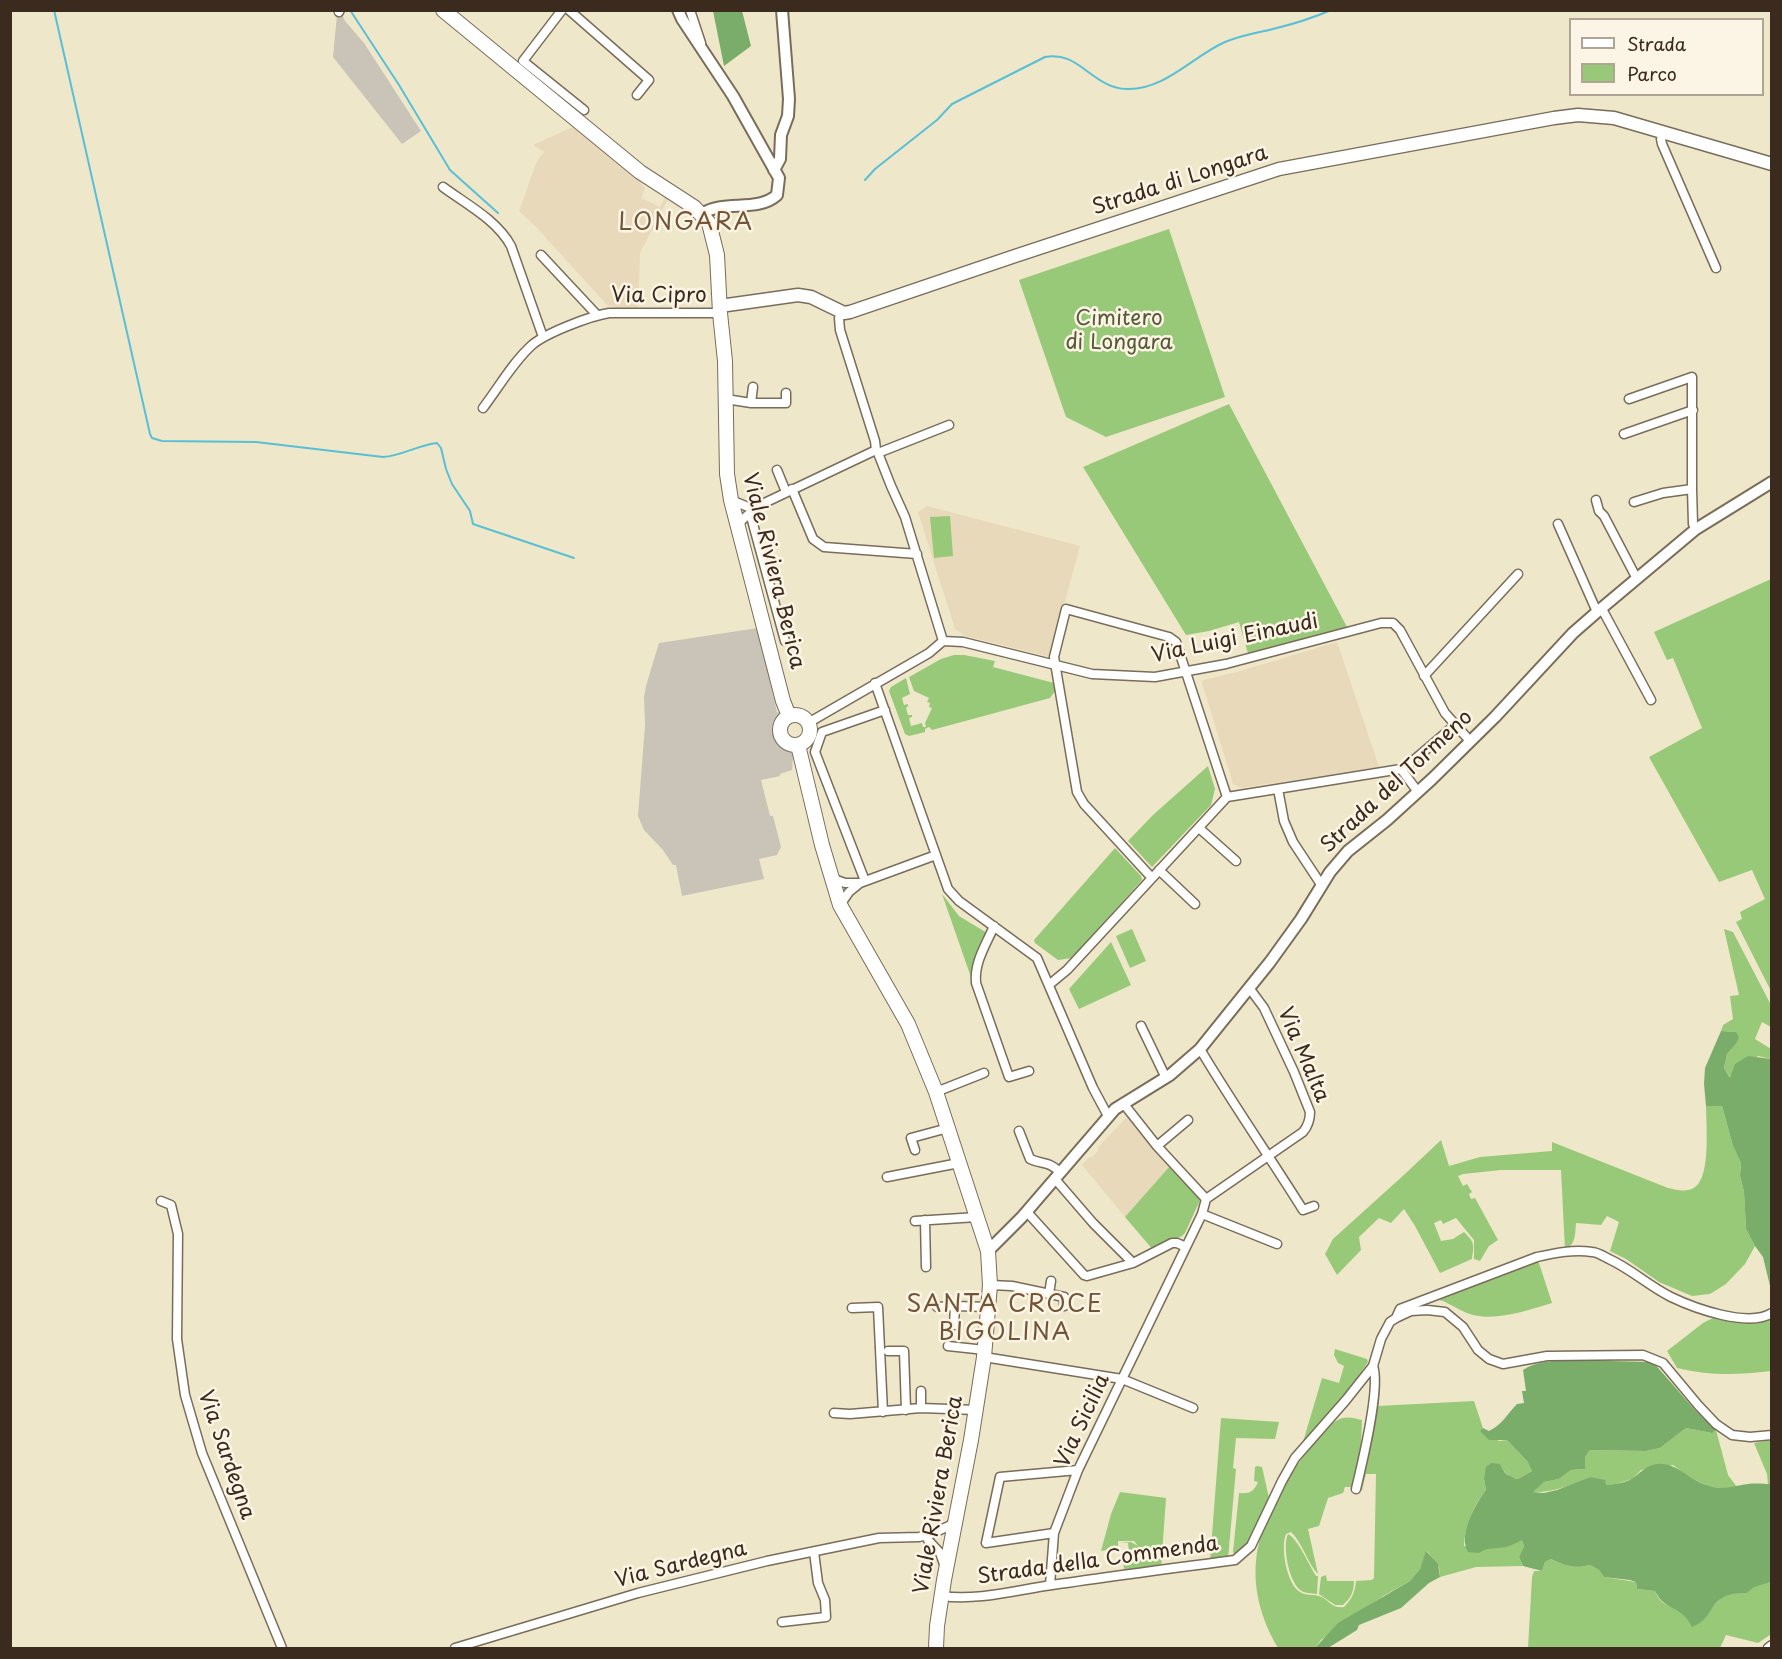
<!DOCTYPE html>
<style>
body{margin:0}
#map{position:relative;width:1782px;height:1659px;overflow:hidden;background:#efe7c9;font-family:"Playpen Sans",sans-serif}
canvas{display:block}
.frame{position:absolute;inset:0;border:12px solid #3b2a1e;pointer-events:none}
.legend{position:absolute;left:1569px;top:18px;width:195px;height:78px;box-sizing:border-box;background:#fcf5e5;border:2px solid #afa495;margin:0;padding:8px 10px;list-style:none;font-size:18px;color:#3b2a1e}
.legend li{display:flex;align-items:center;gap:12px;height:30px}
.legend b{width:30px;border:2px solid #afa495}
</style>
<div id="map">
<canvas width="1782" height="1659"></canvas>
<div class="frame"></div>
<ul class="legend">
<li><b style="height:8px;background:#fff"></b>Strada</li>
<li><b style="height:16px;background:#98c979"></b>Parco</li>
</ul>
</div>
<script>
const ctx = document.querySelector('canvas').getContext('2d');
ctx.lineJoin = 'round';
function fillPath(path, color) { ctx.fillStyle = color; ctx.fill(path, 'evenodd'); }
function strokePath(path, color, width, dash) { ctx.strokeStyle = color; ctx.lineWidth = width; ctx.lineCap = dash ? 'butt' : 'round'; ctx.setLineDash(dash || []); ctx.stroke(path); }
function drawText(font, color, halo, rows, align = 'center') {
  ctx.font = font + ' "Playpen Sans",sans-serif'; ctx.lineWidth = 5; ctx.setLineDash([]); ctx.textBaseline = 'middle'; ctx.strokeStyle = halo; ctx.fillStyle = color; for (const [text, x, y, turn = 0] of rows) {
    ctx.save(); ctx.translate(x, y); ctx.rotate((+turn || 0) * Math.PI / 180); ctx.textAlign = isNaN(turn) ? turn : align; if (halo) ctx.strokeText(text, 0, 0); ctx.fillText(text, 0, 0); ctx.restore();
  }
}
fillPath(new Path2D(`
 M575 126 636 177 645 188 641 198 660 207 666 195 669 197 640 253 638 310 622 309 607 305 537 228 519 211 537 161 544 152 533 145Z
 M927 506 1080 546 1050 657 965 636 955 629 918 512Z
 M1337 642 1379 767 1241 788 1233 784 1202 683 1203 680 1237 672Z
 M1127 1117H1130L1163 1153 1161 1158 1169 1167 1125 1217 1082 1165 1089 1157H1092L1098 1151V1147Z`), '#e8d9ba');
fillPath(new Path2D(`
 M342 14 345 21 364 43 421 131 402 144 333 57 337 15Z
 M758 628 777 712 781 713 793 756 792 770 780 774V776L761 780 770 816H773L781 847 777 855 759 859 764 879 682 896 676 865H673L663 850 644 830 638 816 645 725 644 697 646 686 659 643Z`), '#c9c3b8');
fillPath(new Path2D(`
 M1169 229 1225 397 1106 437 1066 417 1019 280Z
 M1229 404 1347 627 1249 657 1239 622 1209 631 1186 635 1083 467Z
 M950 516 953 556 934 558 930 517Z
 M1771 579 1772 784 1770 794 1772 797 1771 991 1736 922 1742 919 1740 912 1765 899 1752 870 1719 882 1649 757 1702 728 1673 658 1667 660 1654 632Z
 M954 655H964L995 661 993 667 1054 683 1055 691 1050 698 932 730 929 727 925 729V732L909 736 905 734 889 691 891 687 906 678 910 694 902 698 904 705 908 704V706L906 708 908 715H912V717L909 718 911 726 922 723 923 727H926L925 723 932 708 929 707 930 703 927 702 929 698 914 691 909 677 941 659Z
 M1208 766 1215 789 1211 805 1152 867 1128 841 1153 815Z
 M1115 848 1141 876 1142 880 1072 958 1058 960 1035 943 1034 940Z
 M942 894 959 916 987 933 973 966V983Z
 M1132 929 1146 961 1130 968 1116 936Z
 M1724 929 1733 932 1771 1005V1027L1762 1022 1755 1039 1771 1049V1059L1758 1056 1731 1079 1724 1068 1727 1054 1736 1044V1032L1721 1031 1723 1025 1733 1019 1730 996 1739 995Z
 M1111 942 1131 985 1079 1009 1069 989Z
 M1706 1106H1722L1733 1146 1741 1163 1740 1176 1744 1192 1746 1229 1755 1246 1745 1264 1726 1284 1710 1294 1692 1296 1659 1282 1626 1259 1610 1251 1619 1222 1607 1216 1601 1225 1576 1223C1575 1234 1576 1244 1565 1250L1561 1170H1501L1463 1174 1458 1176 1463 1186 1467 1184 1472 1192 1469 1194 1471 1199 1475 1198 1498 1240 1489 1246 1480 1261 1474 1259V1240L1456 1218 1443 1224 1441 1220 1434 1223 1441 1241 1453 1239 1464 1232C1475 1243 1474 1244 1472 1259L1440 1273 1415 1226 1404 1209 1391 1223 1379 1218 1359 1237 1361 1250 1337 1275 1325 1254 1333 1239 1406 1173 1441 1140 1449 1166 1480 1157 1552 1151V1142L1668 1188C1677 1190 1687 1193 1695 1187 1711 1176 1706 1124 1706 1106Z
 M1169 1167 1172 1170H1178L1201 1198 1185 1233 1182 1236 1154 1251 1125 1217Z
 M1537 1257 1552 1303C1528 1310 1499 1321 1473 1315 1462 1312 1454 1306 1443 1301 1439 1300 1434 1299 1430 1298Z
 M1771 1313V1371C1737 1375 1711 1376 1677 1368L1667 1351 1703 1323 1719 1315 1742 1318Z
 M1335 1349 1367 1359 1368 1362 1345 1396 1303 1442 1322 1378 1339 1383 1344 1366 1338 1363 1334 1355Z
 M1474 1401 1483 1428 1481 1431 1499 1441 1507 1440 1527 1461 1532 1471 1518 1479 1510 1477 1501 1468 1484 1479 1486 1490C1473 1506 1465 1525 1464 1546 1485 1548 1503 1551 1522 1539L1524 1546 1519 1557 1523 1566 1476 1567 1440 1577 1439 1567 1427 1551 1420 1569 1410 1581 1383 1596 1321 1640 1315 1648H1278C1263 1623 1253 1592 1256 1561 1259 1520 1294 1463 1323 1434 1327 1430 1331 1424 1336 1421 1345 1415 1353 1418 1362 1420L1361 1446 1355 1487H1345L1343 1493 1328 1498 1319 1526 1308 1529 1318 1574C1307 1563 1303 1543 1291 1532L1286 1534C1280 1547 1287 1585 1300 1592 1306 1596 1312 1594 1319 1596 1329 1599 1331 1609 1344 1607 1352 1599 1355 1592 1356 1581L1372 1580 1374 1578 1376 1474H1366L1362 1490 1358 1489 1366 1463 1378 1406Z
 M1221 1418 1279 1422 1275 1439 1236 1438 1233 1468 1236 1469 1228 1559 1210 1561Z
 M1686 1428 1712 1433 1716 1430 1728 1475 1737 1487C1713 1492 1691 1480 1673 1465L1641 1470 1632 1479 1616 1484 1606 1485 1590 1477C1571 1485 1553 1493 1532 1492L1544 1482 1559 1479 1571 1470 1585 1469V1457L1590 1450 1646 1451 1660 1448Z
 M1771 1440V1484H1768L1767 1474 1754 1443Z
 M1257 1466 1262 1467 1269 1498 1251 1539 1236 1555 1233 1552 1239 1493C1249 1494 1254 1492 1258 1482L1254 1481 1255 1467Z
 M1120 1492 1166 1498 1161 1569 1125 1573 1123 1563 1130 1562 1128 1543H1120L1131 1542 1138 1546 1134 1541H1118V1548L1101 1551 1111 1514Z
 M1288 1534C1298 1539 1309 1565 1316 1576H1318L1317 1594C1311 1593 1304 1594 1299 1589 1289 1580 1282 1546 1288 1534Z
 M1551 1559C1565 1566 1575 1569 1590 1565L1599 1570 1604 1577 1636 1582 1637 1589 1655 1591C1660 1603 1664 1604 1675 1608 1680 1610 1684 1615 1688 1619L1711 1609 1724 1595 1733 1593H1747L1754 1586 1771 1582V1629L1770 1635 1758 1643 1726 1635 1720 1648H1528L1532 1577 1534 1571H1542L1545 1562Z
 M1326 1575 1327 1581H1354C1354 1591 1351 1598 1343 1605H1335L1319 1594 1321 1577Z`), '#98c979');
fillPath(new Path2D(`
 M713 11H742L751 46 724 66Z
 M1721 1031 1736 1032 1739 1037 1736 1044 1727 1054 1724 1068 1730 1078 1735 1064 1748 1056 1771 1059V1290L1763 1257 1755 1246 1746 1229 1744 1192 1740 1176 1741 1163 1733 1146 1722 1106H1706L1704 1084 1705 1068Z
 M1568 1360 1653 1362 1694 1409 1716 1430 1712 1433 1686 1428 1660 1448 1646 1451 1590 1450 1585 1457V1469L1571 1470 1559 1479 1544 1482 1533 1492 1544 1493 1557 1490 1590 1477 1605 1480 1606 1485C1615 1484 1626 1483 1633 1478 1641 1472 1647 1465 1657 1464 1677 1462 1688 1480 1707 1485 1724 1491 1731 1486 1748 1484 1756 1483 1764 1484 1771 1484V1582L1754 1587 1747 1593C1706 1592 1718 1617 1692 1627 1681 1604 1665 1612 1655 1591L1637 1589 1636 1582 1630 1580 1604 1577 1599 1570 1590 1565C1575 1569 1565 1566 1551 1559L1545 1562 1542 1571 1523 1566 1519 1557 1524 1546 1522 1540C1514 1544 1507 1548 1498 1548 1489 1549 1486 1548 1479 1553L1468 1552C1458 1535 1475 1504 1486 1490L1484 1479 1486 1467 1491 1463 1500 1464C1503 1473 1509 1477 1518 1479L1532 1471 1527 1461 1507 1440H1489L1480 1431 1483 1428 1489 1431C1503 1424 1507 1414 1517 1404L1524 1403 1522 1391H1526L1523 1370C1536 1361 1553 1361 1568 1360Z
 M1426 1551 1438 1564 1440 1577 1429 1583 1401 1608 1359 1625 1357 1630 1328 1648H1315L1338 1623 1410 1581 1420 1569Z`), '#7aad69');
strokePath(new Path2D(`
 M54 10 150 434 152 438 162 441 256 442 383 457C402 456 418 445 437 443L441 448 446 469 452 484 470 511 473 524 574 558
 M350 10 399 85 450 170 498 213
 M865 180 875 169 937 120 952 104 1045 57C1079 50 1092 88 1127 89 1165 90 1193 56 1225 42 1239 36 1255 33 1269 30 1290 25 1311 19 1331 10`), '#59bfd7', 2);
const minor = new Path2D(`
 M562 10 523 61 584 110
 M569 10 649 80 637 95
 M690 10 701 43
 M339 12 340 10
 M1663 132 1661 139 1662 144 1716 268
 M443 187C466 204 497 220 511 246L543 337
 M541 255 597 315
 M726 399 751 403H786V393
 M1629 399 1692 377V489L1693 524 1696 529
 M751 403 753 387
 M483 408C499 387 513 362 532 345 546 333 590 316 609 313H720
 M1624 434 1693 410
 M878 453 949 425
 M777 470 786 492
 M792 489 813 539 824 547 917 554
 M731 500 748 507 758 506
 M1596 500 1599 511 1604 516 1637 579
 M1634 502 1663 493 1692 489
 M750 513 785 641
 M1558 524 1597 612
 M738 526 742 520 758 506 876 450
 M1602 609 1651 700
 M943 641 963 642 1092 674 1155 677 1226 664 1381 623H1393L1400 630 1445 713 1470 741
 M1424 676 1518 574
 M875 683 948 889 959 901 1037 958 1093 1088 1108 1116
 M808 723 929 653 943 641 905 517 891 486 878 453 876 450 875 441 840 330 839 318 844 313
 M1401 769 1418 792
 M1278 789 1284 821 1293 842 1322 886
 M1199 828 1236 861
 M1159 870 1195 904
 M831 878 845 883H860L936 855
 M1152 878 1084 804 1077 792 1054 657 1066 609 1169 637 1176 642 1227 797 1401 769 1408 765 1455 725
 M865 881 815 752 822 732 885 710
 M840 905 849 892 860 883
 M994 926C986 945 974 962 976 983L1009 1077 1029 1071
 M1050 984 1067 970 1227 797
 M1141 1026 1166 1078
 M1200 1049C1233 1104 1269 1156 1303 1210L1314 1206
 M936 1092 984 1073
 M1019 1131 1030 1159C1043 1165 1047 1160 1060 1172
 M1157 1146 1188 1120
 M915 1150 911 1138 948 1128
 M887 1177 959 1163
 M1055 1179 1093 1223 1133 1263
 M1206 1199 1303 1132C1308 1126 1310 1120 1310 1112L1294 1072 1264 1008 1250 989
 M161 1201 171 1205 178 1234 177 1339 185 1395 202 1453 282 1648
 M1027 1212 1084 1275 1087 1276 1133 1263 1172 1243H1177L1186 1247
 M1202 1214 1277 1244
 M925 1220 926 1267
 M915 1221 977 1217
 M990 1285 1012 1286 1064 1297V1306
 M1049 1294 1051 1281
 M937 1307 955 1306 989 1307
 M852 1308 878 1307 883 1412
 M1396 1318 1400 1309 1537 1257C1555 1253 1574 1249 1592 1252 1597 1252 1603 1256 1609 1259 1631 1269 1649 1286 1671 1297 1694 1308 1748 1328 1772 1313
 M954 1325 955 1306
 M948 1346 985 1350
 M888 1351H904L906 1410
 M984 1357 1122 1379 1193 1408
 M921 1391V1408
 M834 1413 850 1414 921 1408 976 1410
 M1356 1489C1362 1464 1381 1387 1373 1366
 M1054 1533 986 1543 1000 1477 1078 1470
 M928 1540 940 1553 945 1567
 M1050 1585 1054 1533 1078 1470 1202 1214 1206 1199 1157 1146 1123 1103
 M942 1596C978 1601 1016 1590 1052 1585 1113 1576 1174 1568 1235 1560L1251 1546 1282 1481 1295 1458 1346 1400 1373 1366 1381 1339 1390 1322 1396 1318 1411 1311 1427 1310 1445 1312 1463 1327 1478 1350 1489 1359 1503 1364 1547 1356 1643 1355 1663 1363 1698 1405 1716 1424 1732 1435 1750 1437 1772 1435
 M782 1622 826 1617 825 1600 818 1583 814 1552
 M455 1648 638 1593 767 1561 879 1538 919 1537 931 1534 949 1526 955 1521
 M1768 1648 1772 1645`);
const tertiary = new Path2D(`
 M678 10 682 19 733 96 779 178 777 195C757 213 724 199 702 214
 M774 170 780 159 781 135 788 116 789 99 782 10
 M988 1251 1022 1217 1115 1109 1170 1075 1200 1049 1270 962 1301 919 1330 872 1348 851 1387 820 1432 779 1495 717 1573 633 1597 612 1696 529 1772 482`);
const secondary = new Path2D(`
 M720 306 798 295 811 297 844 313 850 312 1015 256 1279 169 1554 118 1578 115 1614 118 1772 164`);
const primary = new Path2D(`
 M443 10 640 172 694 207 709 223 717 255 720 313 725 361 727 474 731 500 783 701 789 716
 M780 730a15 15 0 1 1 30 0a15 15 0 1 1-30 0Z
 M798 745 822 845 840 905 908 1024 936 1092 988 1251 990 1285 984 1357 971 1440 944 1580 937 1626 936 1648`);
strokePath(minor, '#7a6c5a', 11);
strokePath(tertiary, '#7a6c5a', 14);
strokePath(secondary, '#7a6c5a', 15);
strokePath(primary, '#7a6c5a', 16);
strokePath(minor, '#fff', 8);
strokePath(tertiary, '#fff', 10);
strokePath(secondary, '#fff', 12);
strokePath(primary, '#fff', 14);
drawText('21px', '#3b2a1e', '#fcf5e5', [
 ["Strada di Longara",1180,181,-18],
 ["Via Cipro",659,296],
 ["Viale Riviera Berica",773,571,76],
 ["Via Luigi Einaudi",1235,639,-12],
 ["Strada del Tormeno",1397,782,-43],
 ["Via Malta",1303,1055,67],
 ["Via Sicilia",1083,1421,-65],
 ["Via Sardegna",226,1455,71],
 ["Viale Riviera Berica",939,1495,-80],
 ["Strada della Commenda",1098,1561,-8],
 ["Via Sardegna",681,1565,-14]
]);
drawText('21px', '#575a39', '#fcf5e5', [
 ["Cimitero",1119,319],
 ["di Longara",1119,343]
]);
ctx.letterSpacing = '1.5px';
drawText('24px', '#725437', '#fcf5e5', [
 ["LONGARA",686,223],
 ["SANTA CROCE",1005,1305],
 ["BIGOLINA",1005,1333]
]);
ctx.letterSpacing = '0px';
</script>
